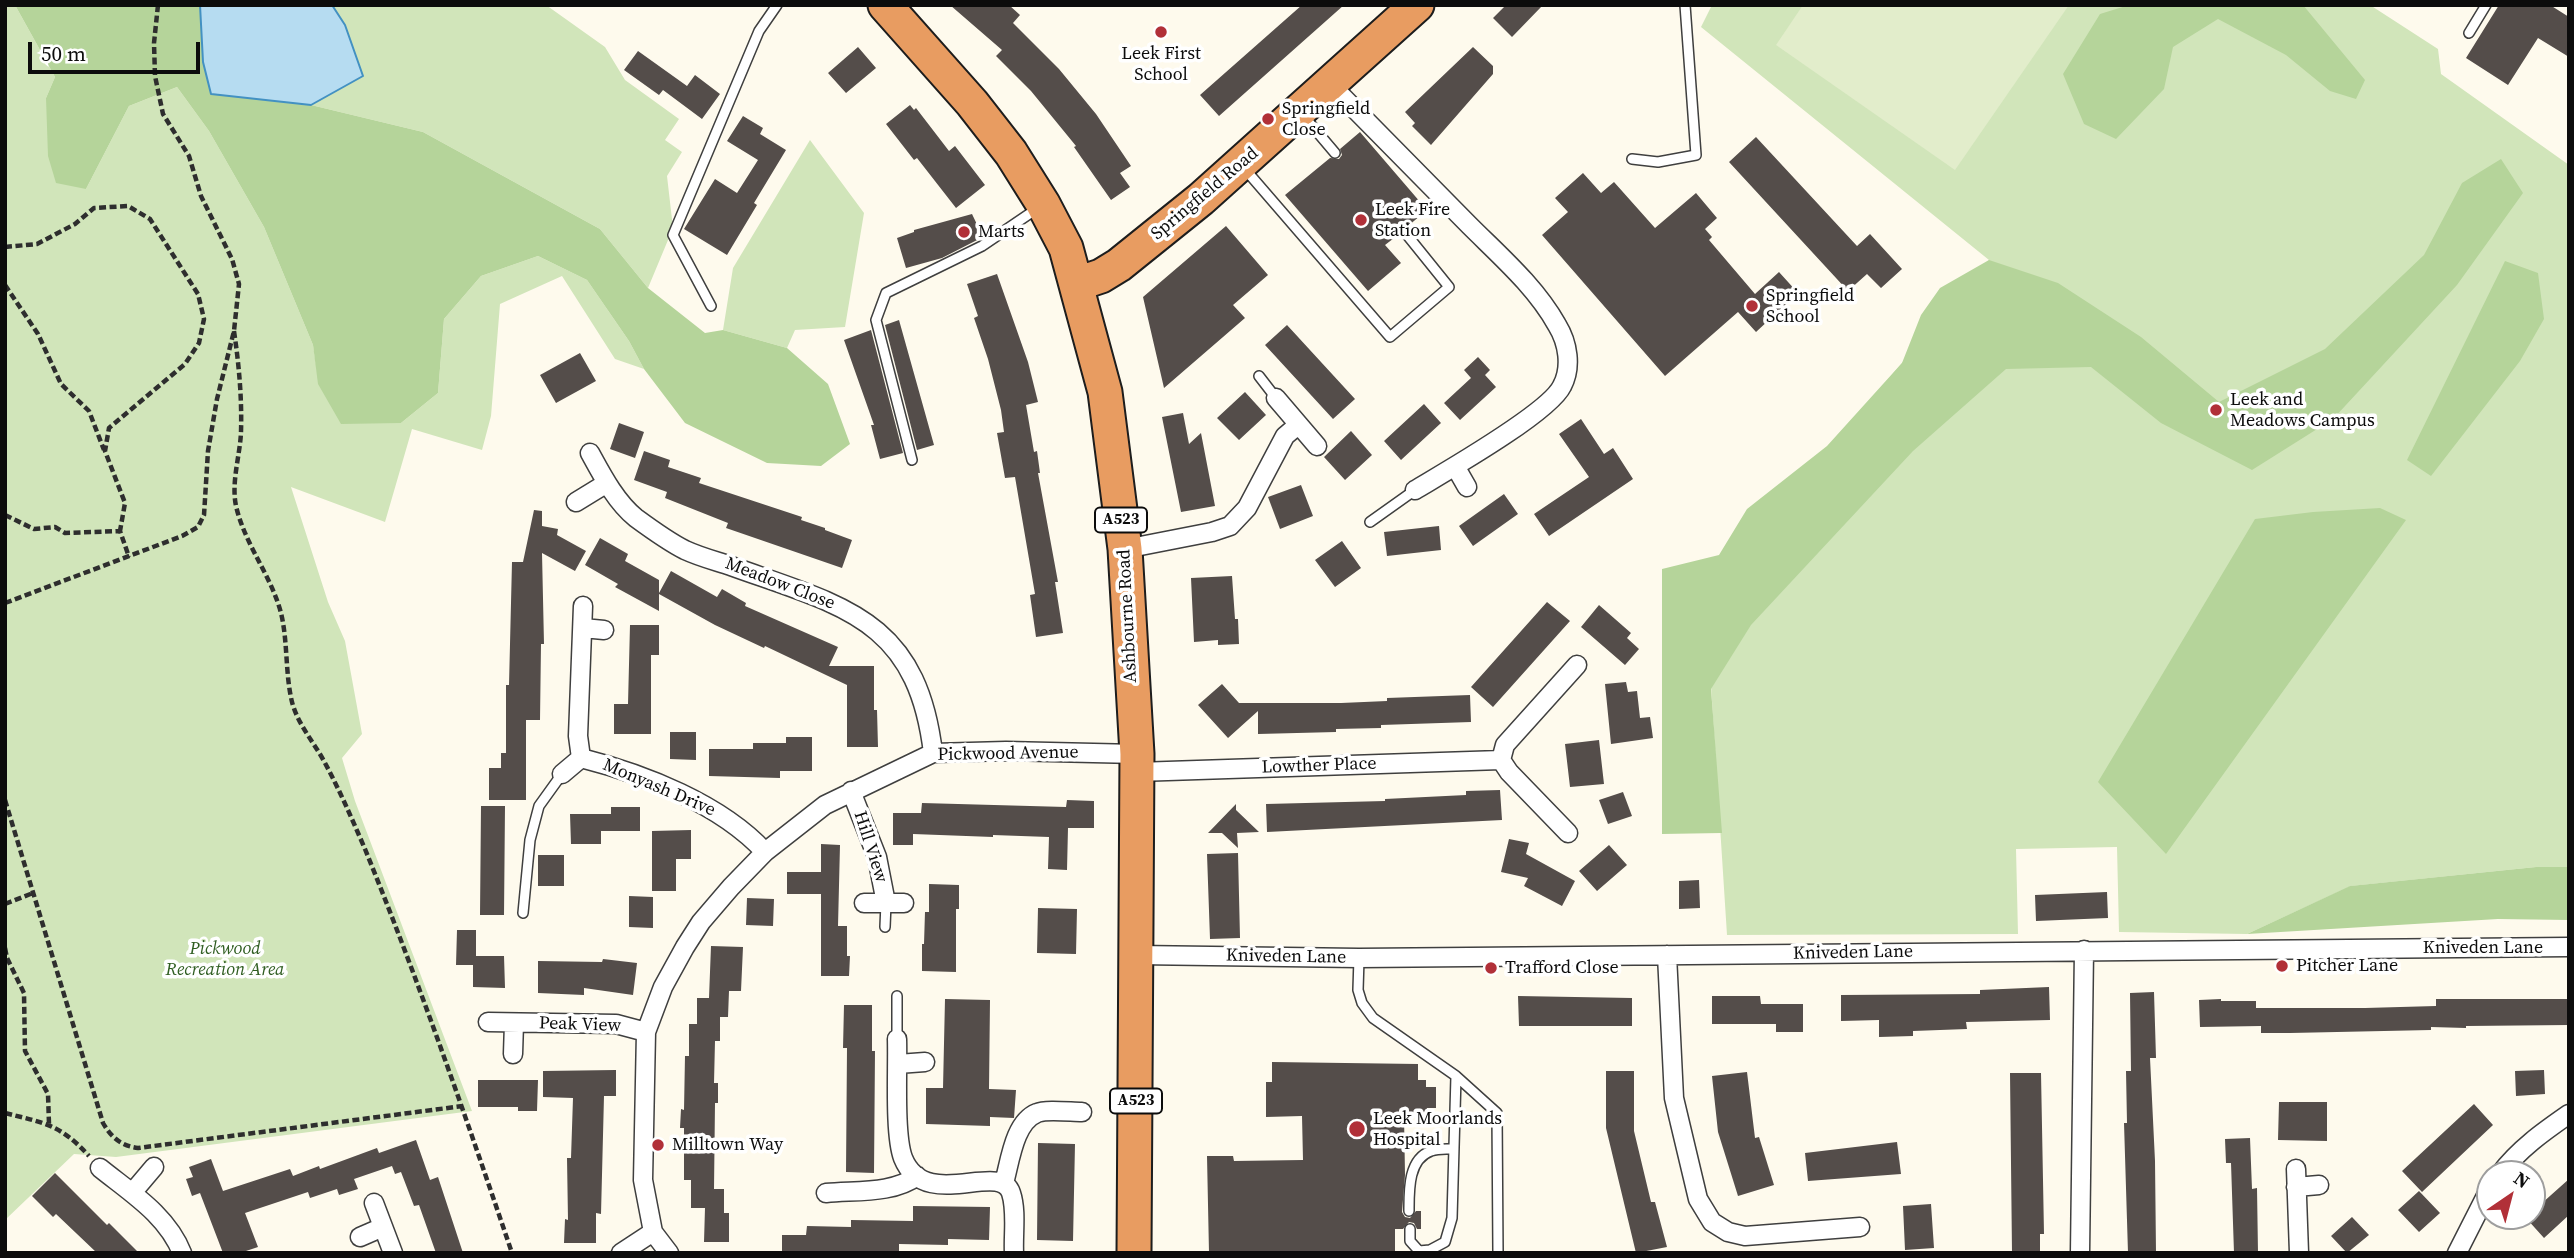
<!DOCTYPE html>
<style>
body{margin:0}
#map{position:relative;width:2574px;height:1258px;overflow:hidden;background:#fefaed;font-family:"Source Serif 4",serif}
canvas{display:block}
.frame{position:absolute;inset:0;border:7px solid #0c0c0c;pointer-events:none}
.north{position:absolute;left:2476px;top:1160px;width:70px;height:70px;box-sizing:border-box;background:#fff;border:2px solid #9e9e9e;border-radius:50%;rotate:35deg;font-size:19px;font-weight:700;line-height:28px;text-align:center;color:#0c0c0c}
.north::after{content:'';display:block;margin:auto;width:24px;height:32px;background:#b13038;clip-path:polygon(50% 0,100% 100%,50% 72%,0 100%)}
.scale{position:absolute;left:28px;top:42px;width:172px;height:32px;box-sizing:border-box;border:4px solid #0c0c0c;border-top:0;padding-left:9px;font-size:21px;line-height:24px;white-space:nowrap;color:#0c0c0c;-webkit-text-stroke:5px #fff;paint-order:stroke}
</style>
<div id="map">
<canvas width="2574" height="1258"></canvas>
<div class="frame"></div>
<div class="north">N</div>
<div class="scale">50 m</div>
</div>
<script>
const ctx = document.querySelector('canvas').getContext('2d');
ctx.lineJoin = 'round';
function fillPath(path, color) { ctx.fillStyle = color; ctx.fill(path, 'evenodd'); }
function strokePath(path, color, width, dash) { ctx.strokeStyle = color; ctx.lineWidth = width; ctx.lineCap = dash ? 'butt' : 'round'; ctx.setLineDash(dash || []); ctx.stroke(path); }
function drawText(font, color, halo, rows, align = 'center') {
  ctx.font = font + ' "Source Serif 4",serif'; ctx.lineWidth = 7; ctx.setLineDash([]); ctx.textBaseline = 'middle'; ctx.strokeStyle = halo; ctx.fillStyle = color; for (const [text, x, y, turn = 0] of rows) {
    ctx.save(); ctx.translate(x, y); ctx.rotate((+turn || 0) * Math.PI / 180); ctx.textAlign = isNaN(turn) ? turn : align; if (halo) ctx.strokeText(text, 0, 0); ctx.fillText(text, 0, 0); ctx.restore();
  }
}
fillPath(new Path2D(`
 M5 5H15L55 77 46 98 86 189 129 106 177 87 209 131 264 227 313 345 319 384 401 423 438 393 444 319 481 276 538 256 587 280 629 341 644 369 615 359 562 276 500 304 491 416 482 450 412 429 385 522 291 487 328 602 345 641 362 734 342 758 355 801 472 1111 116 1157 74 1154 5 1220Z
 M200 5H546L605 47 625 80 679 119 665 140 682 152 667 176 673 228 648 288 600 229 423 132 311 105 211 94Z
 M1712 5H2370L2438 49 2441 74 2569 165V867H2536L2351 886 2247 934 2119 932 2117 847 2016 849 2018 934 1727 935 1708 639 1736 559 1989 260 1701 27Z
 M810 140 864 213 845 327 795 330 787 348 723 330 733 268Z`), '#d1e5ba');
fillPath(new Path2D(`
 M15 5H200L203 62 211 94 311 105 423 132 600 229 648 288 705 333 723 330 787 348 828 384 850 444 821 466 767 463 685 423 644 369 629 341 587 280 538 256 481 276 444 319 438 393 401 423 341 424 318 384 313 345 264 227 209 131 177 87 129 106 86 189 56 183 48 156 46 98 55 77Z
 M2129 5H2303L2365 80 2356 99 2330 91 2286 55 2218 19 2173 47 2164 89 2116 139 2084 124 2063 74 2100 14Z
 M2501 159 2523 193 2457 285 2333 419 2252 470 2161 423 2091 367 2006 369 1913 451 1751 625 1711 689 1722 833 1662 834V569L1719 555 1747 509 1827 446 1902 363 1921 315 1940 288 1989 260 2058 283 2141 337 2219 402 2325 349 2424 255 2462 183Z
 M2505 261 2538 273 2544 319 2520 361 2431 476 2407 460Z
 M2380 508 2406 520 2166 854 2098 782 2255 519 2313 512Z
 M2536 867H2569V920L2498 919 2247 934 2350 886Z`), '#b5d49a');
fillPath(new Path2D(`
 M1803 5H2069L1955 170 1776 45Z`), '#e2edcb');
const water = new Path2D(`
 M200 5H332L345 25 363 76 311 105 211 94 203 62Z`);
fillPath(water, '#b6dcf1');
strokePath(water, '#4391c2', 2);
fillPath(new Path2D(`
 M950 5H1009L1020 15 1013 23 1059 69 1096 114 1131 166 1120 173 1130 187 1111 200 1074 147 1076 146 1031 91 996 56 1002 50Z
 M1302 5H1344L1219 116 1200 95Z
 M1506 5H1543L1512 37 1493 18Z
 M2499 5H2550L2569 17V57L2538 38 2508 85 2466 58Z
 M858 47 876 68 846 93 828 73Z
 M1473 47 1493 66V74L1431 145 1412 126 1415 123 1405 112Z
 M638 51 687 86 695 75 720 94 702 119 663 90 659 95 624 70Z
 M910 105 914 110 916 108 949 151 955 146 985 185 956 208 917 158 914 160 886 124Z
 M743 116 763 128 760 134 786 150 754 203 757 205 727 255 684 229 715 179 737 193 758 160 727 141Z
 M1360 132 1427 210 1408 226 1403 223 1398 225 1396 230 1398 235 1385 245 1401 263 1368 291 1285 195 1330 158 1339 159 1342 155 1340 149Z
 M1756 137 1857 246 1870 234 1902 269 1881 288 1867 274 1848 291 1729 162Z
 M1583 173 1601 193 1614 182 1655 228 1696 193 1717 218 1705 229 1712 237 1709 240 1755 294 1779 272 1798 293 1756 332 1738 312 1665 376 1542 235 1568 212 1555 198Z
 M972 214 983 237 942 258 906 268 897 238 914 232V230Z
 M1226 226 1268 275 1233 305 1245 318 1164 388 1143 297Z
 M997 274 1028 362 1038 402 1026 405 1034 452 1037 451 1040 473H1038L1058 582H1055L1063 633 1036 637 1030 595 1035 594 1015 477 1005 478 997 433 1004 432 1001 410 988 359 974 318 978 316 967 284Z
 M899 320 934 445 917 450 885 325Z
 M1287 325 1355 399 1333 419 1265 345Z
 M871 330 903 453 880 459 871 425H874L844 340Z
 M580 353 596 381 556 403 540 375Z
 M1478 357 1490 370 1485 375 1496 387 1460 420 1444 403 1471 378 1464 370Z
 M1245 392 1266 415 1239 440 1217 418Z
 M1424 404 1441 423 1401 460 1384 441Z
 M1183 413 1189 444 1201 433 1215 506 1181 512 1162 417Z
 M1581 419 1604 454 1613 448 1633 479 1549 536 1534 514 1589 477 1559 434Z
 M619 423 644 432 635 458 610 449Z
 M1351 431 1372 455 1345 480 1324 457Z
 M644 451 670 460 668 467 701 478 699 483 802 517 801 520 825 528V530L852 540 842 568 726 528 728 523 665 498 667 492 634 480Z
 M1301 485 1313 516 1280 529 1268 497Z
 M1504 494 1518 514 1473 546 1459 526Z
 M534 510 542 511V526L558 529 557 535 586 551 575 571 542 553 544 644H541L540 720H526V800H489V768H501V753H506V685H509L512 562H523Z
 M1439 526 1441 550 1387 556 1384 532Z
 M600 538 628 554 625 561 659 580V593L671 571 717 597 722 589 746 603 745 606 838 647 829 666H874V710H877L878 747H847V685L765 646 764 648 715 625 659 594V611L615 587 618 584 585 565Z
 M1342 541 1361 568 1335 587 1315 560Z
 M1232 576 1235 619H1238L1239 644 1218 645V640L1194 642 1191 578Z
 M1547 602 1570 621 1493 707 1471 687Z
 M1599 605 1631 633 1627 638 1639 649 1625 665 1581 627Z
 M630 625H659V655H651V734H614V704H628Z
 M1626 682 1628 692 1637 691 1640 718 1650 717 1653 738 1611 744 1605 684Z
 M1222 684 1239 703H1341L1387 701V698L1470 695 1471 722 1381 725V728L1336 729V732L1258 734V711L1228 738 1198 705Z
 M670 732H696V760L670 759Z
 M786 737H812V771H780V778L709 776V749H753V743H786Z
 M1599 740 1604 784 1570 787 1565 744Z
 M1500 790 1502 820 1267 832 1266 804 1385 801V799L1466 795V791Z
 M1623 792 1632 816 1608 824 1599 800Z
 M1067 800 1094 801V828H1068L1067 870 1048 869 1049 837 993 835V837L913 834V845H893V813H921L922 803 1066 807Z
 M1236 804V810L1259 832 1237 833 1238 848 1222 833H1208Z
 M481 806H505L504 915H480Z
 M611 807H640V831H601V844H571L570 814H611Z
 M691 830V859H676V891H652V831Z
 M1509 839 1529 843 1526 854 1575 881 1562 906 1524 886 1528 878 1501 872Z
 M821 844 840 845 838 926H847V956H850L849 976H821V894H787V872H821Z
 M1609 845 1627 865 1597 891 1579 871Z
 M1238 853 1240 938 1210 939 1207 854Z
 M538 855H564V886H538Z
 M1699 880 1700 908 1679 909V881Z
 M929 884 959 885V909H956V972L922 971V944H924L925 912H929Z
 M2107 892 2108 918 2036 921 2035 895Z
 M629 896 653 897V928L629 927Z
 M747 898 774 899 773 926 746 925Z
 M1038 908 1077 909 1076 954 1037 953Z
 M457 930H476V956H504L505 988 473 987V965H456Z
 M711 946 743 947 741 991H729L728 1017H720V1041H715L714 1083H718V1103H715L714 1189H724V1213H729V1242H704L705 1208H691V1180H684V1128H680L681 1109 684 1110 685 1056H689V1024H697V998H709Z
 M603 959 637 963 633 995 584 988V995L538 993V961L602 962Z
 M2049 987 2050 1020 1966 1022 1967 1029 1913 1031V1036L1879 1037V1020L1841 1021V995L1980 994V990Z
 M2154 992 2156 1058H2150L2155 1161 2156 1253H2128L2124 1123H2127L2126 1071H2131L2130 993Z
 M1518 996 1632 998V1026H1519Z
 M1712 996H1760L1761 1004H1803V1032H1776V1024H1712Z
 M945 999 990 1000 989 1089 1016 1090 1014 1118 990 1117V1126L926 1124V1088H943Z
 M2221 999V1001H2256V1008H2365L2436 1006V999H2569V1025L2466 1026V1028L2431 1027V1030L2290 1033H2261V1026L2200 1027 2199 1000Z
 M844 1005H872V1051H875L874 1173 846 1172 847 1048H843Z
 M1272 1062 1418 1064V1080H1426V1087H1436V1108H1427V1115H1404L1405 1175 1402 1212 1405 1217 1410 1218 1416 1211H1421V1229H1417L1414 1223 1409 1222 1403 1229H1395V1253H1209L1207 1156H1233L1234 1161 1303 1160 1302 1116 1266 1117V1082H1272Z
 M616 1070V1096H604L601 1214 596 1213V1243H564L565 1219 568 1220 567 1158H571L573 1098 543 1097V1071Z
 M2544 1070 2545 1094 2516 1096 2515 1071Z
 M1606 1071H1634V1131L1651 1202H1655L1667 1247 1636 1253 1606 1128Z
 M1747 1072 1755 1138 1759 1137 1774 1185 1738 1196 1718 1132 1712 1076Z
 M2010 1073H2041L2044 1234H2040V1253H2012Z
 M478 1080H538L537 1111H518V1107H478Z
 M2279 1102H2327V1141L2278 1140Z
 M2474 1104 2493 1125 2422 1192 2402 1171Z
 M2250 1138 2252 1189 2257 1188 2258 1253H2234L2231 1163H2226L2225 1139Z
 M416 1140 430 1180 438 1177 463 1253H436L419 1205 414 1206 401 1172 395 1174 392 1166 354 1179 358 1189 339 1195 337 1189 310 1198 308 1192 245 1213 258 1247 240 1253H223L200 1193 192 1196 186 1179 193 1177 189 1167 211 1159 223 1191 290 1169 293 1176 319 1166 320 1169 377 1148 379 1153Z
 M1897 1142 1901 1174 1808 1181 1805 1153Z
 M1038 1143 1075 1144 1073 1241 1037 1240Z
 M55 1173 107 1225 109 1223 139 1253H97L56 1214 53 1217 32 1196Z
 M2569 1179V1215L2544 1238 2526 1218 2532 1216V1212Z
 M2419 1191 2440 1213 2419 1232 2398 1210Z
 M1931 1204 1934 1248 1905 1250 1903 1206Z
 M913 1206 990 1207 989 1240 948 1239V1245L899 1244V1253H782V1235H806L807 1226 851 1227V1220L913 1221Z
 M2352 1217 2369 1235 2347 1253 2331 1236Z`), '#544d4a');
const lane = new Path2D(`
 M2469 33 2486 5
 M1302 114 1335 153
 M1632 159 1658 162 1696 155 1685 5
 M1244 168 1390 337 1449 287 1403 230
 M711 306 673 235 759 31 777 5
 M1259 376 1276 398
 M912 460 876 320 886 293 982 246 1038 208
 M1370 522 1415 490
 M523 913 530 840 539 806 562 774
 M885 927 886 903
 M1359 958 1358 990 1362 1003 1373 1018 1456 1076 1497 1113 1498 1253
 M897 1039V996
 M1409 1211C1409 1191 1408 1159 1431 1151 1438 1148 1447 1149 1454 1149
 M1410 1229V1241L1419 1251 1430 1250 1445 1242 1452 1218 1456 1076`);
const street = new Path2D(`
 M1330 84C1376 131 1423 178 1469 225 1500 256 1535 286 1557 325 1568 343 1572 367 1562 386 1549 413 1445 472 1415 490
 M1276 398 1317 446
 M590 453C602 475 616 502 636 518 651 529 669 542 685 550 700 557 716 561 731 566 842 606 917 618 933 753
 M1455 466 1467 487
 M576 502 607 483
 M1125 549 1212 532 1230 526 1247 508 1285 436 1298 425
 M583 628 604 630
 M581 758C644 774 721 804 765 852
 M1137 772 1501 760
 M562 774 581 758 578 736 583 606
 M851 791 877 857 886 903
 M1568 833 1509 772 1501 760 1505 745 1577 665
 M864 903H904
 M1137 955 1359 958 2569 947
 M1667 955 1674 1098 1698 1199 1712 1222 1728 1232 1745 1236 1860 1227
 M488 1022 616 1024 646 1032
 M897 1039C898 1067 894 1134 903 1158 925 1213 1000 1160 1011 1193 1017 1211 1013 1234 1014 1253
 M513 1054 514 1023
 M898 1064 925 1062
 M100 1168C131 1193 167 1215 182 1253
 M2296 1169 2299 1253
 M2500 1174C2519 1149 2543 1132 2569 1114
 M1004 1183C1010 1162 1014 1122 1037 1113 1046 1109 1071 1112 1082 1112
 M2296 1187 2319 1185
 M132 1193 154 1167
 M826 1193C855 1190 893 1194 917 1176
 M374 1203 393 1253
 M360 1237 383 1227
 M621 1253 653 1232
 M669 1253 653 1232 643 1180 646 1032 663 987 685 947 701 922 731 887 765 852 825 805 933 753 1006 751 1137 754
 M2080 1253 2084 950
 M2457 1253 2490 1188`);
const highway = new Path2D(`
 M885 5 972 103 1011 153 1043 204 1066 248 1105 392 1125 549 1137 754 1134 1253
 M1077 284 1101 276 1119 265 1201 199 1417 5`);
strokePath(lane, '#3f3f3f', 12);
strokePath(street, '#3f3f3f', 21);
strokePath(highway, '#1d1d1d', 37);
strokePath(new Path2D(`
 M5 247 37 244 75 224 94 208 128 206 150 219 198 294 204 319 199 343 185 364 109 428 105 451 125 503 120 531
 M5 285 38 334 61 384 89 411 104 450
 M234 331C239 365 242 398 241 432 240 456 231 482 236 506 245 545 271 575 281 613 288 642 285 673 292 702 298 725 314 742 325 763 340 791 352 819 365 849 419 982 466 1117 512 1253
 M5 515 34 529 55 527 65 533 120 531 129 557
 M5 603 182 536 198 527 204 515 208 451 217 399 234 331 239 284 232 259 201 196 189 156 163 114 155 76 154 43 158 5
 M5 800 103 1123C111 1137 121 1146 138 1148L463 1106
 M5 904 33 893
 M5 948 7 958 24 993 25 1051 48 1094 49 1124
 M5 1113C45 1123 61 1125 89 1156`), '#2e2e2e', 4.5, [7, 3.5]);
strokePath(lane, '#fff', 9);
strokePath(street, '#fff', 18);
strokePath(highway, '#e89c61', 33);
for (const [x, y, r, color] of [
 [1161,32,7,"#b13038"],
 [1268,119,7,"#b13038"],
 [1361,220,7,"#b13038"],
 [964,232,7,"#b13038"],
 [1752,306,7,"#b13038"],
 [2216,410,7,"#b13038"],
 [2282,966,7,"#b13038"],
 [1491,968,7,"#b13038"],
 [1357,1129,9,"#b13038"],
 [658,1145,7,"#b13038"]
]) { const dot = new Path2D(); dot.arc(x, y, r, 0, 2 * Math.PI); ctx.fillStyle = color; ctx.fill(dot); strokePath(dot, '#fff', 2.5); }
for (const [x, y, w] of [
 [1121,520,52],
 [1136,1101,52]
]) { const box = new Path2D(); box.roundRect(x - w / 2, y - 12.5, w, 25, 5); ctx.fillStyle = '#fff'; ctx.fill(box); strokePath(box, '#0c0c0c', 2); }
drawText('bold 16px', '#0c0c0c', null, [
 ["A523",1121,520],
 ["A523",1136,1101]
]);
drawText('18px', '#0c0c0c', '#fff', [
 ["Leek First",1161,54,"center"],
 ["School",1161,75,"center"],
 ["Springfield",1282,109],
 ["Close",1282,130],
 ["Leek Fire",1375,210],
 ["Station",1375,231],
 ["Marts",978,232],
 ["Springfield",1766,296],
 ["School",1766,317],
 ["Leek and",2230,400],
 ["Meadows Campus",2230,421],
 ["Pitcher Lane",2296,966],
 ["Trafford Close",1505,968],
 ["Leek Moorlands",1373,1119],
 ["Hospital",1373,1140],
 ["Milltown Way",672,1145]
], 'left');
drawText('18px', '#0c0c0c', '#fff', [
 ["Springfield Road",1205,194,-40],
 ["Meadow Close",780,584,21],
 ["Ashbourne Road",1128,616,-93],
 ["Pickwood Avenue",1008,754,-1],
 ["Lowther Place",1319,766,-2],
 ["Monyash Drive",659,788,23],
 ["Hill View",870,847,72],
 ["Kniveden Lane",2483,948],
 ["Kniveden Lane",1853,953,-1],
 ["Kniveden Lane",1286,957,1],
 ["Peak View",580,1025,2]
]);
drawText('italic 18px', '#305e22', '#fff', [
 ["Pickwood",225,949],
 ["Recreation Area",225,970]
]);
</script>
